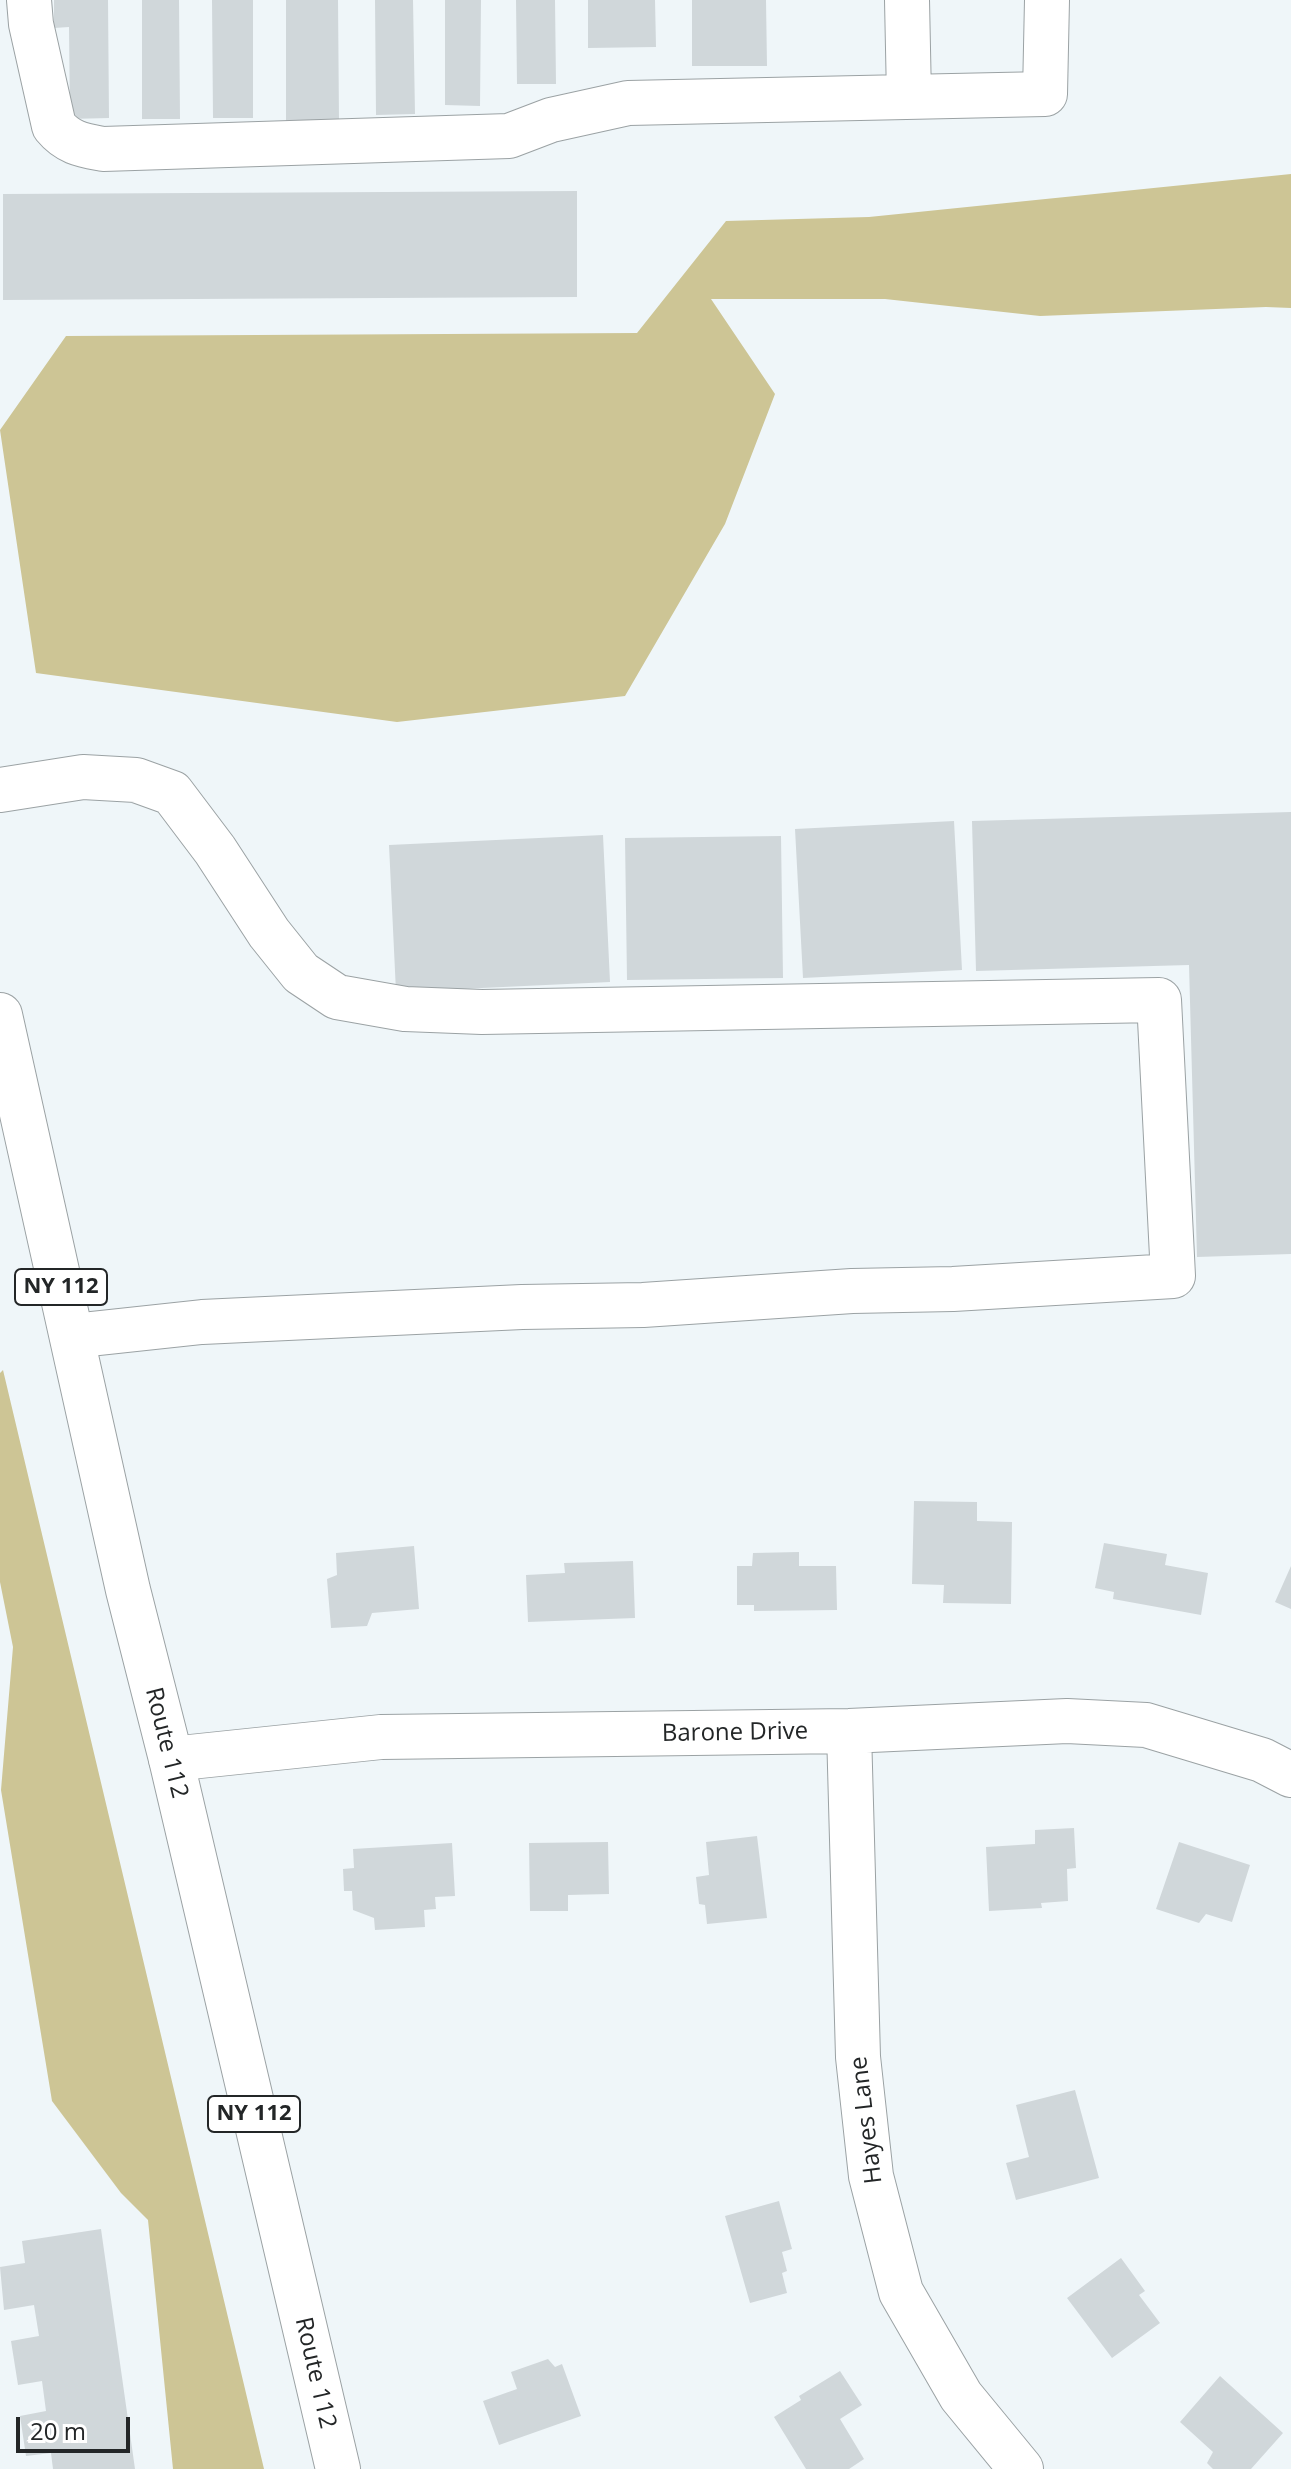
<!DOCTYPE html>
<style>
body{margin:0}
#map{position:relative;width:1291px;height:2469px;overflow:hidden;background:#eff6f9;font-family:"Open Sans",sans-serif}
canvas{display:block}
.scale{position:absolute;left:16px;top:2417px;width:114px;height:36px;box-sizing:border-box;border:4px solid #232627;border-top:0;padding-left:10px;font-size:24px;line-height:28px;white-space:nowrap;color:#232627;-webkit-text-stroke:6px #fff;paint-order:stroke}
</style>
<div id="map">
<canvas width="1291" height="2469"></canvas>
<div class="scale">20 m</div>
</div>
<script>
const ctx = document.querySelector('canvas').getContext('2d');
ctx.lineJoin = 'round';
function fillPath(path, color) { ctx.fillStyle = color; ctx.fill(path, 'evenodd'); }
function strokePath(path, color, width, dash) { ctx.strokeStyle = color; ctx.lineWidth = width; ctx.lineCap = dash ? 'butt' : 'round'; ctx.setLineDash(dash || []); ctx.stroke(path); }
function drawText(font, color, halo, rows, align = 'center') {
  ctx.font = font + ' "Open Sans",sans-serif'; ctx.lineWidth = 8; ctx.setLineDash([]); ctx.textBaseline = 'middle'; ctx.strokeStyle = halo; ctx.fillStyle = color; for (const [text, x, y, turn = 0] of rows) {
    ctx.save(); ctx.translate(x, y); ctx.rotate((+turn || 0) * Math.PI / 180); ctx.textAlign = isNaN(turn) ? turn : align; if (halo) ctx.strokeText(text, 0, 0); ctx.fillText(text, 0, 0); ctx.restore();
  }
}
fillPath(new Path2D(`
 M1291 174V308L1266 307 1040 316 885 299H711L775 394 725 524 625 696 397 722 36 673 0 430 66 336 637 333 726 221 869 217Z
 M3 1370 264 2469H173L148 2220 121 2193 52 2101 1 1790 13 1647 0 1582V1373Z`), '#cdc595');
fillPath(new Path2D(`
 M54 0H108L109 118 70 119 69 27 54 28Z
 M142 0H179L180 119H142Z
 M212 0H253V118H213Z
 M286 0H338L339 121H286Z
 M375 0H413L415 114 376 115Z
 M445 0H481L480 106 445 105Z
 M516 0H555L556 84H517Z
 M588 0H655L656 47 588 48Z
 M692 0H766L767 66H692Z
 M577 191V297L3 300V194Z
 M1291 812V1254L1197 1257 1189 965 976 971 972 821Z
 M954 821 962 970 803 978 795 829Z
 M603 835 610 982 396 992 389 845Z
 M781 836 783 978 627 980 625 838Z
 M914 1501 977 1502V1521L1012 1522 1011 1604 943 1603 944 1585 912 1584Z
 M1104 1543 1167 1554 1165 1565 1208 1573 1201 1615 1113 1599 1114 1592 1095 1588Z
 M414 1546 419 1609 372 1613 367 1626 331 1628 327 1579 337 1575 336 1553Z
 M799 1552V1566H836L837 1610 754 1611V1605H737V1566H752L753 1553Z
 M633 1561 635 1618 528 1622 526 1575 565 1573 564 1563Z
 M1291 1566V1609L1275 1602Z
 M1074 1828 1076 1868 1067 1869 1068 1901 1041 1903 1042 1908 989 1911 986 1847 1035 1844V1830Z
 M757 1836 767 1918 707 1924 705 1905 699 1904 696 1877 709 1875 706 1842Z
 M608 1842 609 1894 568 1895V1911H530L529 1843Z
 M1179 1842 1250 1865 1232 1922 1206 1914 1199 1923 1156 1909Z
 M452 1843 455 1896 435 1897 436 1909 424 1910 425 1927 375 1930 374 1918 353 1910 352 1891H344L343 1869 354 1868 353 1849Z
 M1075 2090 1099 2178 1016 2200 1006 2163 1029 2157 1016 2105Z
 M779 2201 792 2249 782 2252 787 2271 782 2273 787 2293 750 2303 725 2216Z
 M101 2229 135 2469H53L51 2453 26 2456 20 2416 46 2411 42 2381 18 2385 11 2341 39 2336 34 2305 4 2310 0 2267 25 2263 22 2241Z
 M1121 2258 1145 2291 1139 2295 1160 2323 1112 2358 1067 2298Z
 M548 2359 555 2367 562 2364 581 2416 499 2445 483 2401 517 2389 511 2372Z
 M840 2371 862 2405 840 2419 864 2459 849 2469H806L774 2417 801 2400 799 2396Z
 M1220 2376 1283 2433 1251 2469H1213L1207 2463 1213 2452 1180 2422Z`), '#d0d7da');
const minor = new Path2D(`
 M29 0 31 24 54 126C68 143 82 145 103 149L509 136 551 120 628 103 1045 94 1047 0
 M907 0 909 97
 M0 790 83 777 136 780 172 793 215 850 269 933 301 973 337 997 405 1009 482 1012 1159 1000 1173 1276 953 1289 852 1291 643 1305 522 1307 202 1322 72 1336
 M849 1731 858 2057 871 2176 901 2292 961 2396 1021 2469
 M171 1759 381 1737 849 1731 1067 1721 1146 1725 1262 1760 1291 1775`);
const major = new Path2D(`
 M0 1015 128 1590 171 1759 338 2469`);
strokePath(minor, '#9ba2a4', 46);
strokePath(major, '#9ba2a4', 46);
strokePath(minor, '#fff', 44);
strokePath(major, '#fff', 44);
for (const [x, y, w] of [
 [61,1287,92],
 [254,2114,92]
]) { const box = new Path2D(); box.roundRect(x - w / 2, y - 18, w, 36, 6); ctx.fillStyle = '#fff'; ctx.fill(box); strokePath(box, '#232627', 2); }
drawText('bold 22px', '#232627', null, [
 ["NY 112",61,1287],
 ["NY 112",254,2114]
]);
drawText('24px', '#232627', '#fff', [
 ["Barone Drive",735,1733,-1],
 ["Route 112",166,1743,76],
 ["Hayes Lane",867,2120,-97],
 ["Route 112",315,2373,77]
]);
</script>
